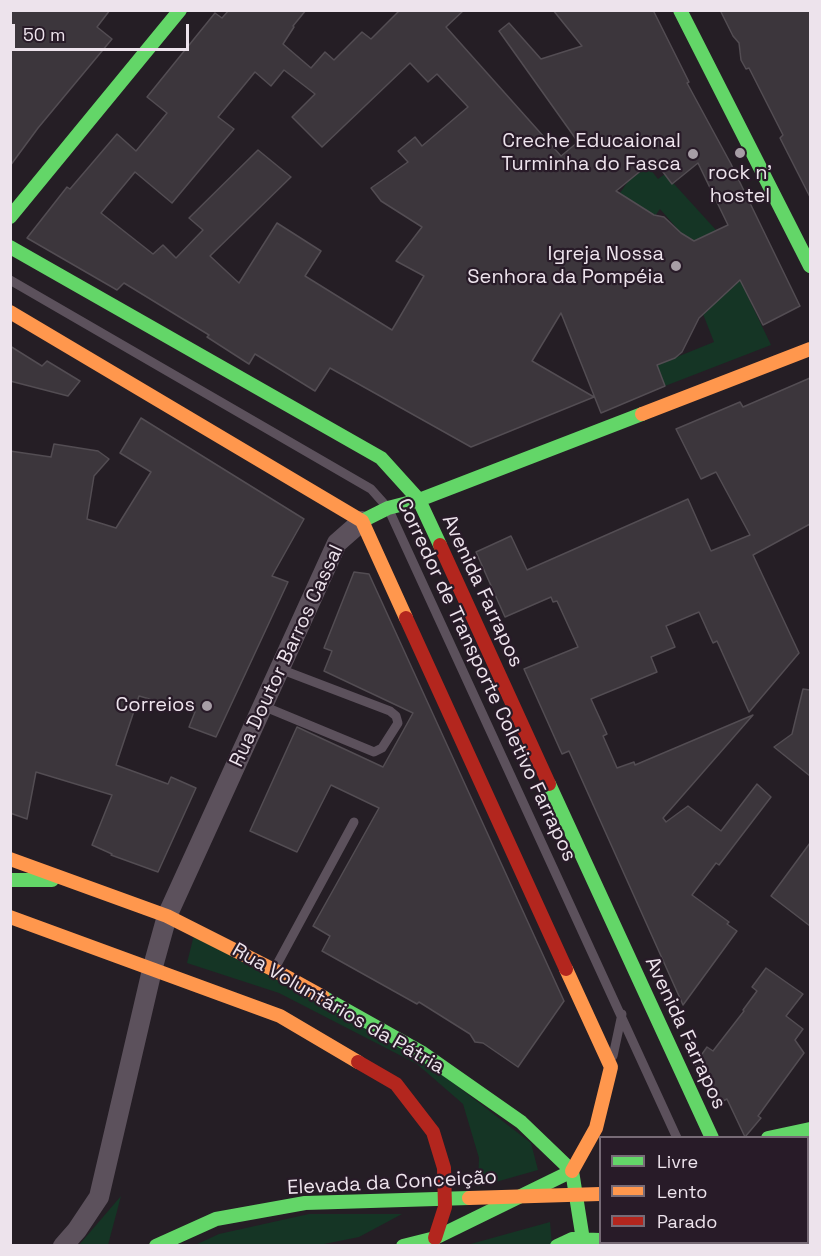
<!DOCTYPE html>
<meta charset="utf-8">
<style>
body{margin:0}
#map{position:relative;width:821px;height:1256px;overflow:hidden;background:#251e25;font-family:"Space Grotesk",sans-serif}
canvas{display:block}
.frame{position:absolute;inset:0;border:12px solid #ede3ec;pointer-events:none}
.legend{position:absolute;left:599px;top:1136px;width:210px;height:108px;box-sizing:border-box;background:#281b28;border:2px solid #776b76;margin:0;padding:8px 10px;list-style:none;font-size:18px;color:#ede3ec}
.legend li{display:flex;align-items:center;gap:12px;height:30px}
.legend b{width:30px;border:2px solid #776b76}
.scale{position:absolute;left:12px;top:24px;width:177px;height:27px;box-sizing:border-box;border:3px solid #ede3ec;border-top:0;padding-left:8px;font-size:18px;line-height:21px;white-space:nowrap;color:#ede3ec;-webkit-text-stroke:4px #281b28;paint-order:stroke}
</style>
<div id="map">
<canvas width="821" height="1256"></canvas>
<div class="frame"></div>
<ul class="legend">
<li><b style="height:8px;background:#63d668"></b>Livre</li>
<li><b style="height:8px;background:#ff974d"></b>Lento</li>
<li><b style="height:8px;background:#b3261e"></b>Parado</li>
</ul>
<div class="scale">50 m</div>
</div>
<script>
const ctx = document.querySelector('canvas').getContext('2d');
ctx.lineJoin = 'round';
function fillPath(path, color) { ctx.fillStyle = color; ctx.fill(path, 'evenodd'); }
function strokePath(path, color, width, dash) { ctx.strokeStyle = color; ctx.lineWidth = width; ctx.lineCap = dash ? 'butt' : 'round'; ctx.setLineDash(dash || []); ctx.stroke(path); }
function drawText(font, color, halo, rows, align = 'center') {
  ctx.font = font + ' "Space Grotesk",sans-serif'; ctx.lineWidth = 4.5; ctx.setLineDash([]); ctx.textBaseline = 'middle'; ctx.strokeStyle = halo; ctx.fillStyle = color; for (const [text, x, y, turn = 0] of rows) {
    ctx.save(); ctx.translate(x, y); ctx.rotate((+turn || 0) * Math.PI / 180); ctx.textAlign = isNaN(turn) ? turn : align; if (halo) ctx.strokeText(text, 0, 0); ctx.fillText(text, 0, 0); ctx.restore();
  }
}
fillPath(new Path2D(`
 M624 136 658 179 665 174 716 230 771 345 665 386 657 365 714 342 703 314 730 289 660 209 655 216 620 193 631 177Z
 M194 935 421 1058 531 1143 538 1170 478 1187 479 1158 463 1104 417 1064 279 993 187 963Z
 M121 1196 108 1245H79Z
 M309 1214H402L359 1237 319 1245 193 1246 219 1234Z
 M550 1222 552 1245H467Z`), '#153525');
const building = new Path2D(`
 M10 10H110L97 27 112 39 38 128 10 166Z
 M229 10H306L293 26 294 27 283 44 311 68 325 52 334 60 362 32 371 39 400 10H464L446 27 561 156 578 142 499 31 509 23 541 59 582 46 553 10H653L689 82 687 83 731 164 800 306 763 325 740 280 699 318 682 352 675 358 657 365 665 386 601 413 561 313 532 361 594 397 471 447 330 368 315 391 255 354 249 364 207 337 209 335 124 283 117 290 27 238 67 187 70 189 117 134 136 151 167 113 147 97 215 13 222 18ZM410 63 428 82 437 74 468 107 422 146 415 137 398 151 408 162 371 188 381 201 422 227 396 261 424 276 392 330 305 276 321 251 277 223 239 283 210 256 291 177 258 150 189 218 203 230 176 258 163 245 153 254 101 213 135 172 172 203 234 129 218 117 255 72 271 86 284 70 315 94 292 117 322 147ZM654 160 672 184 698 163 728 225 694 241 681 233 664 217 654 215 616 191Z
 M720 10H810V197L780 138 783 135 749 68 746 69 741 60 739 43 733 36Z
 M10 346 42 366 47 361 80 381 68 396 10 381Z
 M810 378V524L753 555 799 653 749 712 717 641 713 643 699 612 666 626 675 647 651 657 657 672 591 699 607 734 603 736 617 768 634 762 635 765 753 715 663 818 666 822 688 806 721 831 757 784 771 797 719 865 716 863 692 895 729 922 727 924 737 931 683 1005 569 751 562 754 524 669 578 647 557 601 553 602 551 597 505 617 476 552 511 536 527 570 688 499 711 551 750 535 716 472 701 479 676 429 740 402 743 407Z
 M141 418 304 519 272 576 288 582 216 737 189 727 195 712 139 696 116 765 168 784 171 777 196 788 158 872 111 855 112 854 92 845 112 795 36 772 27 819 10 813V451L51 457 54 444 98 451 109 459 94 476 87 519 116 528 151 472 120 453Z
 M354 572 369 574 564 1001 518 1067 483 1043 475 1042 470 1034 419 1002 417 1004 322 951 330 936 313 926 379 808 331 785 297 852 250 831 297 727 383 767 413 713 324 671 332 651 324 648Z
 M803 689 810 690V776L774 747 792 734Z
 M810 843V926L771 896Z
 M766 968 803 994 786 1016 803 1029 795 1040 804 1053 758 1116 761 1118 745 1137 727 1099 714 1105 695 1064 707 1047 713 1051 744 1011 743 1010 757 991 752 987Z`);
fillPath(building, '#3c363c');
strokePath(building, '#534d53', 1.5);
strokePath(new Path2D(`
 M10 280 371 489 388 508 677 1138
 M263 706 374 752 382 748 398 723 396 716 390 711 280 669
 M275 968 354 822
 M613 1056 622 1014
 M808 1164 810 1163`), '#5c515c', 9);
strokePath(new Path2D(`
 M725 1242 726 1246
 M63 1246 77 1230 99 1197 152 970 167 916 337 543 362 521`), '#5c515c', 20);
strokePath(new Path2D(`
 M680 10 810 266
 M10 217 180 10
 M10 247 381 458 419 500 440 545
 M362 521 388 508 419 500 642 414
 M549 784 712 1138
 M10 880H52
 M323 997 421 1052 521 1122 572 1171 584 1246
 M768 1138 810 1129
 M808 1236H810
 M156 1246 216 1219 305 1203 469 1198
 M403 1246 435 1238 572 1171
 M557 1246 572 1239 600 1240
 M671 1246 674 1242`), '#63d668', 14);
strokePath(new Path2D(`
 M10 312 362 521 406 618
 M642 414 810 349
 M10 859 167 916 274 970 323 997
 M10 917 280 1016 358 1062
 M566 969 611 1067 596 1128 572 1171
 M469 1198 600 1194`), '#ff974d', 14);
strokePath(new Path2D(`
 M440 545 549 784
 M406 618 566 969
 M358 1062 396 1084 433 1132 444 1168 445 1207 435 1238
 M808 1186H810`), '#b3261e', 14);
for (const [x, y, r, color] of [
 [740,153,6,"#a79ea6"],
 [693,154,6,"#a79ea6"],
 [676,266,6,"#a79ea6"],
 [207,706,6,"#a79ea6"]
]) { const dot = new Path2D(); dot.arc(x, y, r, 0, 2 * Math.PI); ctx.fillStyle = color; ctx.fill(dot); strokePath(dot, '#281b28', 2); }
drawText('20px', '#ede3ec', '#281b28', [
 ["Creche Educaional",681,142],
 ["Turminha do Fasca",681,165],
 ["rock n'",740,174,"center"],
 ["hostel",740,197,"center"],
 ["Igreja Nossa",664,255],
 ["Senhora da Pompéia",664,278],
 ["Correios",195,706]
], 'right');
drawText('20px', '#ede3ec', '#281b28', [
 ["Avenida Farrapos",482,591,65],
 ["Rua Doutor Barros Cassal",287,656,-65],
 ["Corredor de Transporte Coletivo Farrapos",486,680,65],
 ["Rua Voluntários da Pátria",338,1009,30],
 ["Avenida Farrapos",685,1033,65],
 ["Elevada da Conceição",392,1183,-3]
]);
</script>
